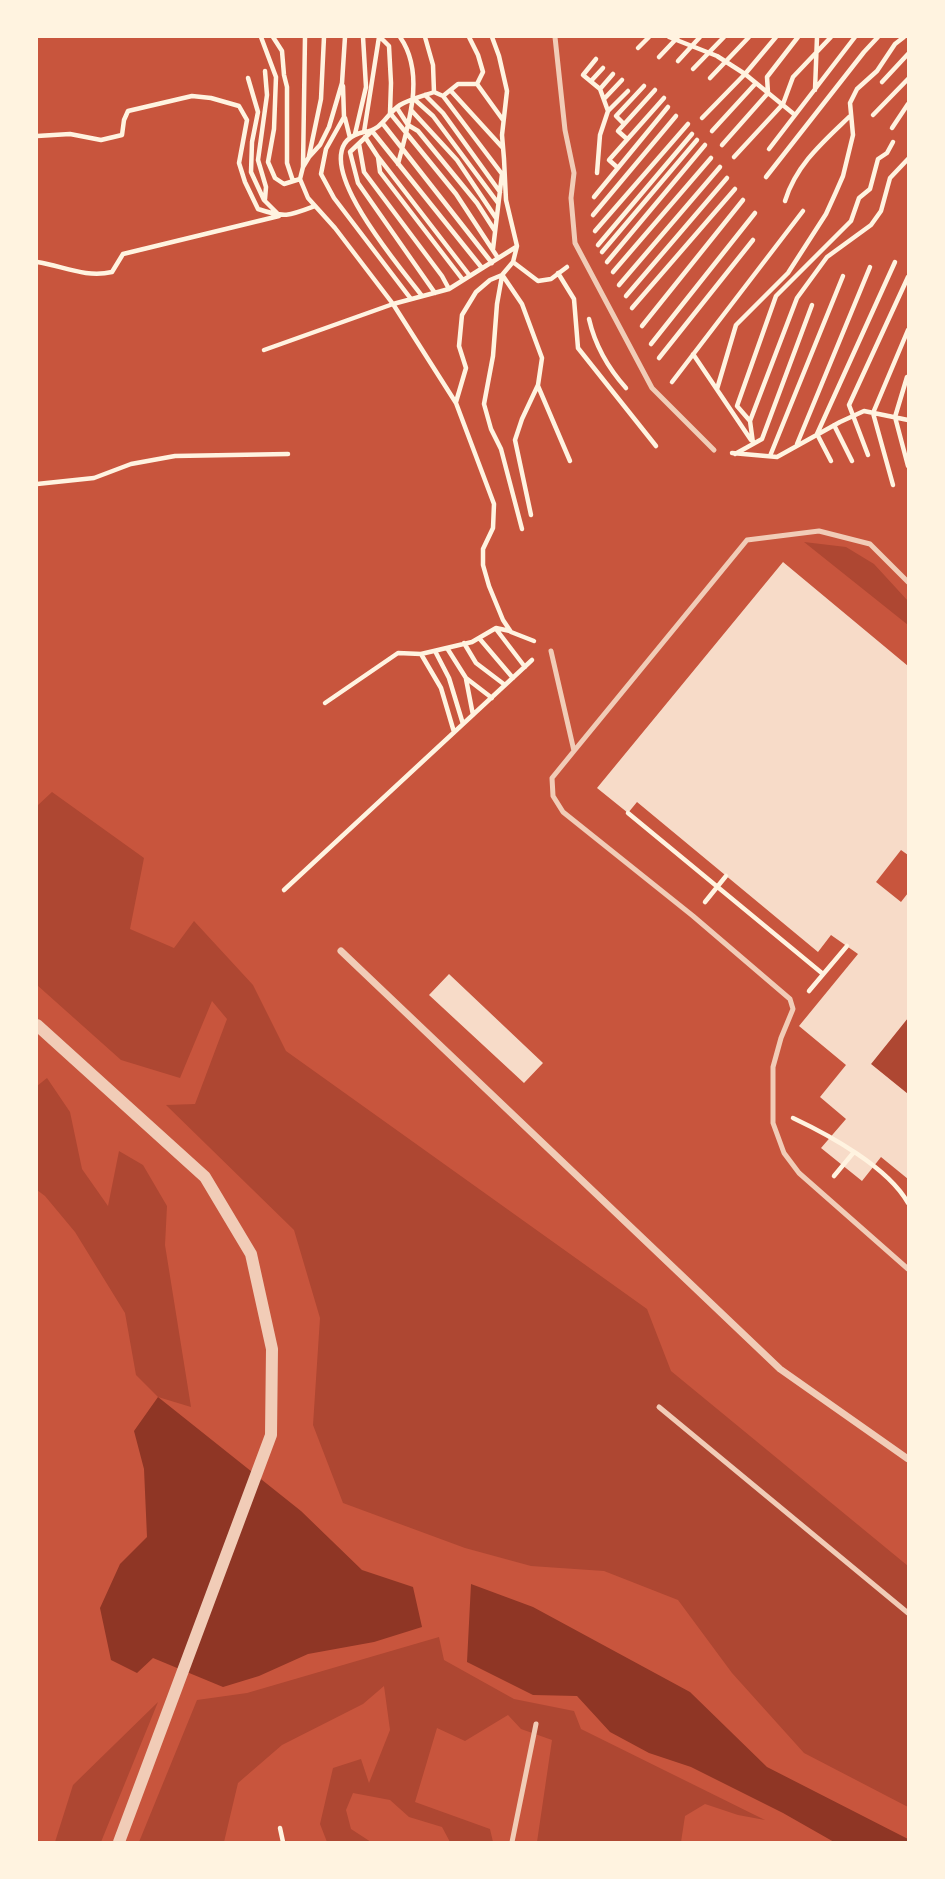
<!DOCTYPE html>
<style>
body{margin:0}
#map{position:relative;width:945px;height:1879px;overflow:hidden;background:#c8553d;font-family:Montserrat,sans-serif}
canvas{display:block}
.frame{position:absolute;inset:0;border:38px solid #fff3e0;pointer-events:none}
</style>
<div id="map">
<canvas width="945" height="1879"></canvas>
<div class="frame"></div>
</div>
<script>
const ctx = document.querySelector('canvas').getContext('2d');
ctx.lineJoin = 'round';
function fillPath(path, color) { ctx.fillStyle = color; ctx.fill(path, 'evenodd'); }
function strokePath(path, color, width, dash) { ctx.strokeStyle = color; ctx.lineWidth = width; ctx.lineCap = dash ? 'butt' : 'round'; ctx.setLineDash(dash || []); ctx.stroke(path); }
fillPath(new Path2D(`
 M804 542 846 547 874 564 908 601V625Z
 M52 792 144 858 130 929 174 948 194 921 253 985 286 1051 647 1309 671 1371 908 1566V1807L804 1753 732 1673 678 1600 604 1571 531 1566 465 1548 343 1503 313 1425 320 1318 294 1230 166 1105 195 1104 227 1019 212 1001 180 1078 121 1060 37 985V806Z
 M908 1018V1094L871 1064Z
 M47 1078 70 1112 82 1169 108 1206 119 1151 143 1165 167 1206 165 1245 191 1407 158 1397 136 1375 125 1313 75 1232 45 1196 37 1190V1086Z
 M439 1637 444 1660 514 1699 574 1711 581 1729 765 1820 738 1815 705 1804 685 1816 681 1842H537L552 1740 521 1729 508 1715 465 1741 437 1728 415 1802 490 1829 493 1842H450L442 1827 409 1817 390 1800 353 1793 346 1810 351 1829 371 1842H327L320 1824 333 1768 361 1759 369 1783 390 1730 384 1686 363 1704 282 1745 238 1783 224 1842H139L197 1700 247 1693Z
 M158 1702 101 1842H55L73 1785Z`), '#ae4732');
fillPath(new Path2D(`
 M158 1397 301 1511 362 1570 413 1587 422 1627 374 1642 308 1654 259 1676 223 1687 153 1658 137 1673 111 1660 100 1608 120 1564 147 1537 144 1469 134 1431Z
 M471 1584 533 1607 690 1692 767 1767 908 1839V1842H834L783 1813 691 1767 649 1753 610 1732 577 1696 533 1695 467 1662Z`), '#8f3625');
fillPath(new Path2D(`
 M783 562 908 666V855L901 850 876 882 901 902 908 893V1018L871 1064 908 1094V1179L881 1157 862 1181 821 1148 846 1119 820 1097 846 1065 799 1026 858 954 831 935 818 952 637 802 628 813 597 788Z
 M449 974 543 1063 524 1083 429 995Z`), '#f7dbc8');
strokePath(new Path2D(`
 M261 37 276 77 274 129 268 162 275 178 284 184 300 179
 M273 37 282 51 284 75 287 87V163L293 181
 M345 37 342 83 329 127 320 145 309 157 303 167 300 179 308 198 335 228 393 304 456 403 494 504 493 528 483 549V565L489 586 503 620 511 632 534 641
 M379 37 364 132C383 130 386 114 400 105 410 99 423 96 434 92L443 96 458 84H477L503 120
 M380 37 389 46 391 83 390 113 456 194 498 258
 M425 37 433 65 434 92
 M469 37 478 55 483 72 477 84
 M669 37 717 56 745 74 795 115
 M638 48 649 37
 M659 57 678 37
 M596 59 583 75 600 89 608 111
 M678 61 700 37
 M693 69 724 37
 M248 78 258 112 252 142 251 172 264 200 279 215
 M710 78 749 37
 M591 81 603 68
 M882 82 908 54
 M343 86 344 117 326 149 321 174 334 198 411 299
 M600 89 613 74
 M815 90 817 37
 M451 91 502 147
 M425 95 443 113 500 192
 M443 96 502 174
 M414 99 433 116 498 203
 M604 99 622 80
 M397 108 408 125 418 131 477 203 495 231
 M411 110 457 160 496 218
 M873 115 908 79
 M345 118 350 138
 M702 118 745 74 776 37
 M383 124 492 263
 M624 124 616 116 644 86
 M892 128 908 104
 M712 131 756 83
 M364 132C294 147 403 270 422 296
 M355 134 366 87 363 37
 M37 136 70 134 101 140 122 135 124 120 128 111 192 96 211 98 239 106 247 120 239 163 245 182 258 209C285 218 289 216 315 206
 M365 137 378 157 380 172 463 280
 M627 139 618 131 655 90
 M359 144 364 172 442 276 449 289
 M722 145 768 93 767 77 798 37
 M769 149 855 37
 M309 156 321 99 324 37
 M734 157 783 104 793 77 831 37
 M379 158 470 276
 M398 164C408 125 426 74 400 37
 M303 167 305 37
 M618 168 609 160 664 98
 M597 173 600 135 608 111 628 91
 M766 177 864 52 878 37
 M594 197 668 107
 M265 199 266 187 258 160 267 95 265 71
 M785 201C796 165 823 142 849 117
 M593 215 676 116
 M595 231 688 124
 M598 245 692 134
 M493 249 502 174
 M602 252 697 140
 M37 262C63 266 85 278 112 272L123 254 279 216
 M513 262 538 281 551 279 567 267
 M607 262 705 145
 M613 272 711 158
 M558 273 574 299 578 348 656 446
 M502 276 497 304 493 356 484 404 491 429 501 449 522 529
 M503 276 522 304 542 358 538 385 522 419 515 440 531 515
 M619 285 720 167
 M435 293 358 183 350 152 372 131 482 268
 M626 296 727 178
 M632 308 735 189
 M589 319C595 345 608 368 626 388
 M642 326 743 200
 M651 344 755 213
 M264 350 393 304 449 289 516 247
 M693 354 751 440
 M659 358 753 240
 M907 377 895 417 908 466
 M672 382 803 211
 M538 386 570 461
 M717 389 736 325 788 273 826 214 836 192 843 176 853 135 850 103 857 89 877 71 895 44 904 37
 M456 402 466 368 459 346 462 315 476 292 490 280 502 275 513 262 517 246 506 200 504 159 502 135 507 91 499 56 492 37
 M750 421 737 406 776 296 851 221 859 198 870 189 878 159 887 153 893 142
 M834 425 852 461
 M753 443 750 421 797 298 827 257 871 225 881 211 890 178 908 159
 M797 444 870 267
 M732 453 777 457 840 422 864 411 908 420
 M735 454 762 439 812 305
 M868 455 849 405 908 277
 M770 456 843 276
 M831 461 817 434 895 262
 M37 484 94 478 131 464 175 456 288 454
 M893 485 873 413 908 330
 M496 629 525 667
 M479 638 513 678
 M464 643 476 663 505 685
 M447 648 466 678 492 698
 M435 651 449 678 463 724
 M421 654 441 688 454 732
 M466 679 473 715
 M325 703 398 653 421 654 472 642 496 628 510 631
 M628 813 823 974
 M284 890 532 660
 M705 902 726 876
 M809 991 847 946
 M793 1118C829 1135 888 1167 908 1203
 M834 1176 854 1152
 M280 1828 283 1842`), '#fff3e0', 4.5);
strokePath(new Path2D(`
 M555 37 565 130 574 173 571 198 575 243 652 388 714 450
 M551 651 574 751 552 778 553 796 563 812 693 916 790 999 793 1009 781 1038 773 1067V1123L784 1153 799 1173 908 1269
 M574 751 747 540 819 531 870 544 908 582
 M659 1407 908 1613
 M512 1842 536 1724`), '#f1ccb7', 5);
strokePath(new Path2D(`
 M341 951 780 1369 908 1459`), '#f1ccb7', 7);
strokePath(new Path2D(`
 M37 1025 205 1177 251 1254 272 1349 271 1435 119 1842`), '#f1ccb7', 12);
</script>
